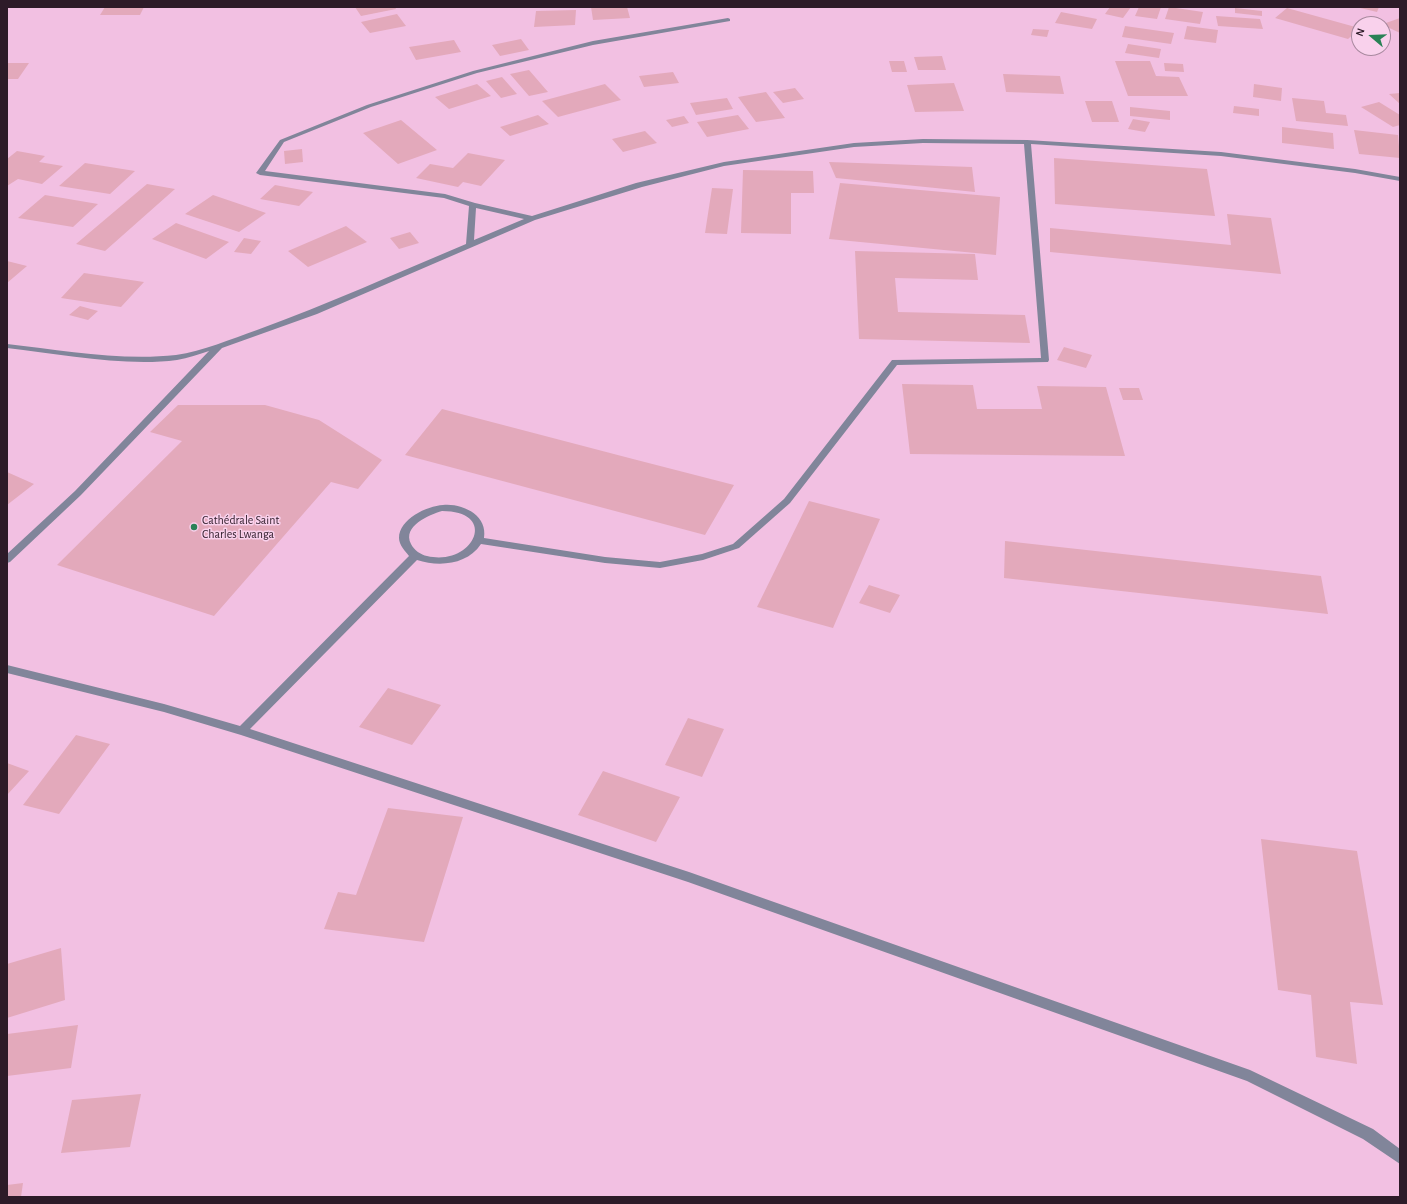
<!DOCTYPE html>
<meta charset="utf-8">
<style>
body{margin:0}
#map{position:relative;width:1407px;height:1204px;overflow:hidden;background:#f2c0e2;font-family:"Alegreya Sans",sans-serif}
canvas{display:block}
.frame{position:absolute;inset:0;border:8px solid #2d1b28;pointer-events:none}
.north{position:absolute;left:1351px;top:16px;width:40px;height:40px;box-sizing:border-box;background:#f9d1ec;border:1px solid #a7889e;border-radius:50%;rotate:289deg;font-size:11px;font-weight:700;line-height:16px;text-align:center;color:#2d1b28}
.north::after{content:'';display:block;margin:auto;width:14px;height:18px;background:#2a8256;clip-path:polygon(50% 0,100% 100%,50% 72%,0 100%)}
</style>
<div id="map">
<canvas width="1407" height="1204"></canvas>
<div class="frame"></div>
<div class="north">N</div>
</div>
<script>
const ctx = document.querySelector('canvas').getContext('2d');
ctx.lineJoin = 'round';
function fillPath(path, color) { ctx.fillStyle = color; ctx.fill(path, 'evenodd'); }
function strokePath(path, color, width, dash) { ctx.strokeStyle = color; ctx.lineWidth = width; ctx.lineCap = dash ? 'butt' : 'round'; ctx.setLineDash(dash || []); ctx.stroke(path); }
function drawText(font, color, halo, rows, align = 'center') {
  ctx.font = font + ' "Alegreya Sans",sans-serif'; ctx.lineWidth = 3; ctx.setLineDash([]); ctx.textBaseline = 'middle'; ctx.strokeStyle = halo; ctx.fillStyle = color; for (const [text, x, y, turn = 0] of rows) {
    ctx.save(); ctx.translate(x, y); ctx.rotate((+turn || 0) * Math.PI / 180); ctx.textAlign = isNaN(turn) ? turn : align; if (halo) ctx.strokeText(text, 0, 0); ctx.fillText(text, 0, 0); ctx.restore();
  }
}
fillPath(new Path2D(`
 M105 7H144L140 15H100Z
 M355 7H395L396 9 361 16Z
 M591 7H627L630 18 593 20Z
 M1110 7H1131L1123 18 1105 14Z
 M1139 7H1161L1157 19 1135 16Z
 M1169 7 1203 12 1200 24 1165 19Z
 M1356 7H1379L1377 12Z
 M1235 8 1262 11V16L1235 13Z
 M1287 8 1359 28V29L1348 39 1275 18Z
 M576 10 575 25 534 27 536 11Z
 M1061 12 1097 19 1092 29 1055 23Z
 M397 14 406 26 370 33 361 22Z
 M1216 16 1260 19 1263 29 1218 26Z
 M1400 18V33L1383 25V24Z
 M1125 26 1174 33 1171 44 1122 37Z
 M1187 26 1218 30 1216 43 1184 39Z
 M1033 29 1049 30 1047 37 1031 35Z
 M521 39 529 50 500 56 492 45Z
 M454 40 461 52 416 60 409 47Z
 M1128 44 1161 49 1159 58 1125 53Z
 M942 56 946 70H918L914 57Z
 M889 61H904L907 72H892Z
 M1115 61H1150L1156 76 1179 77 1188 96H1128Z
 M7 63H29L18 79H7Z
 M1164 63 1183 64 1184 72 1165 71Z
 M529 70 548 92 529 96 510 74Z
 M673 72 679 83 644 87 639 76Z
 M1003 74 1060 76 1064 94 1006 92Z
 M502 77 517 94 501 98 486 81Z
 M954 83 964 111 915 112 907 85Z
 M477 84 491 96 449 109 435 97Z
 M605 84 621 100 558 117 542 101Z
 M1254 84 1282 88 1281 101 1253 97Z
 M795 88 804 99 783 103 773 92Z
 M766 92 785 118 756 122 738 97Z
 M1400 93V104L1389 94Z
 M727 98 733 109 696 115 690 103Z
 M1292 98 1324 101 1326 113 1346 115 1348 126 1296 121Z
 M1085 101H1112L1119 122H1092Z
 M1379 102 1400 115V125L1393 127 1361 107Z
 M1234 106 1259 109V116L1233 113Z
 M1130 107 1170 111V120L1130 116Z
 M538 115 549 124 510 136 500 127Z
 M738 115 749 129 707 137 697 122Z
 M684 116 689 123 672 127 666 120Z
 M1133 119 1150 122 1145 132 1128 129Z
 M401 120 437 150 398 164 363 133Z
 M1282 127 1333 133 1334 149 1282 143Z
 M1354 130 1398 135 1400 158 1359 154Z
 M645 131 657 143 623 152 612 139Z
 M302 149 303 162 285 164 284 151Z
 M17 151 45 156 39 162 63 166 42 184 18 179 7 186V159Z
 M468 153 505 160 481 186 463 182 458 187 416 178 430 164 453 168Z
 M1054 158 1207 169 1215 216 1055 204Z
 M829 162 972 167 975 192 836 178Z
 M85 163 135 171 110 194 59 186Z
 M743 170 813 171 814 193H791V234L741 233Z
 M840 183 1000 197 996 255 829 239Z
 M147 184 175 189 105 251 76 244Z
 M275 185 313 192 299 206 260 199Z
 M712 188 733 189 727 234 705 233Z
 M45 195 98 204 73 227 18 218Z
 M213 195 266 213 239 232 185 214Z
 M1227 214 1271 218 1281 274 1050 252V228L1231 245Z
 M176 223 229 242 206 259 152 239Z
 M346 226 367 242 308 267 288 251Z
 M410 232 419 243 399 249 390 238Z
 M244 238 261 241 251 254 234 252Z
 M855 251 975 254 978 280 895 278 898 312 1025 315 1030 343 859 339Z
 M7 261 27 266 7 283Z
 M84 273 144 282 121 307 61 298Z
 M80 306 98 311 88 320 69 315Z
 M1064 347 1092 355 1086 368 1057 360Z
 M902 384 973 385 977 409H1042L1037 386 1106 387 1125 456 910 454Z
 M1119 388H1139L1143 400H1123Z
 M178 405H265L319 420 382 460 358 489 331 482 214 616 57 565 182 441 150 432Z
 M442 409 633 459 734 485 705 535 405 455Z
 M7 472 34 484 7 505Z
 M809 501 880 519 833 628 757 607Z
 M1005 541 1321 576 1328 614 1004 578Z
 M869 585 900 595 890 613 859 603Z
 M388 688 441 705 412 745 359 727Z
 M688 718 724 729 702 777 665 765Z
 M76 735 110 744 59 814 23 805Z
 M7 763 29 771 7 795Z
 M603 771 680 797 656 842 578 815Z
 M388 808 463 817 424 942 324 929 338 892 356 895Z
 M1261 839 1357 851 1383 1005 1350 1002 1357 1064 1316 1057 1311 995 1278 990Z
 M61 948 65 1000 7 1018V964Z
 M78 1025 71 1068 7 1076V1034Z
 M141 1094 130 1147 61 1153 72 1100Z
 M23 1183 21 1197H7V1185Z`), '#e3a9bb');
fillPath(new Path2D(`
 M728 18 730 19V21L593 45 477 73 371 107 284 142 265 171 445 194 475 203 532 216 636 183 724 162 854 143 923 139 1027 140 1221 152 1355 169 1400 177V181L1355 173 1221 156 1031 144 1049 360 1048 362 897 365 790 503 739 548 703 560 660 568 605 563 481 544C467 565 439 567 417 560L250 729 689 872 1250 1070 1373 1129 1400 1149V1164L1363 1139 1247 1081 688 882 241 735 164 712 7 673V665L164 704 240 726 409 556C405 551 399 545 399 538 399 519 427 506 443 505 462 503 488 515 484 538L605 557 660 562 702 554 733 544 784 499 892 360 1041 358 1024 144 923 143 854 147 724 166 642 187 535 220 317 314 222 348 81 495 10 562 7 563V554L75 491 209 351C199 354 188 358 177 360 125 367 60 354 7 348V344C62 350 120 361 176 355 203 351 231 339 257 330 328 304 397 273 466 244L469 206 444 198 260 175 256 173 280 140 367 105 473 71 593 41ZM476 208 524 219 474 240ZM442 511C500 511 473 567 427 556 421 555 414 550 411 544 402 526 429 515 442 511Z`), '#81859a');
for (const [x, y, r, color] of [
 [194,527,4,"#2a8256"]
]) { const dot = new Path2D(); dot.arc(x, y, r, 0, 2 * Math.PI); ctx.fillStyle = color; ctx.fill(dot); strokePath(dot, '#f9d1ec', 1.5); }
drawText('12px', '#2d1b28', '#f9d1ec', [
 ["Cathédrale Saint",202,520],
 ["Charles Lwanga",202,534]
], 'left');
</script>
